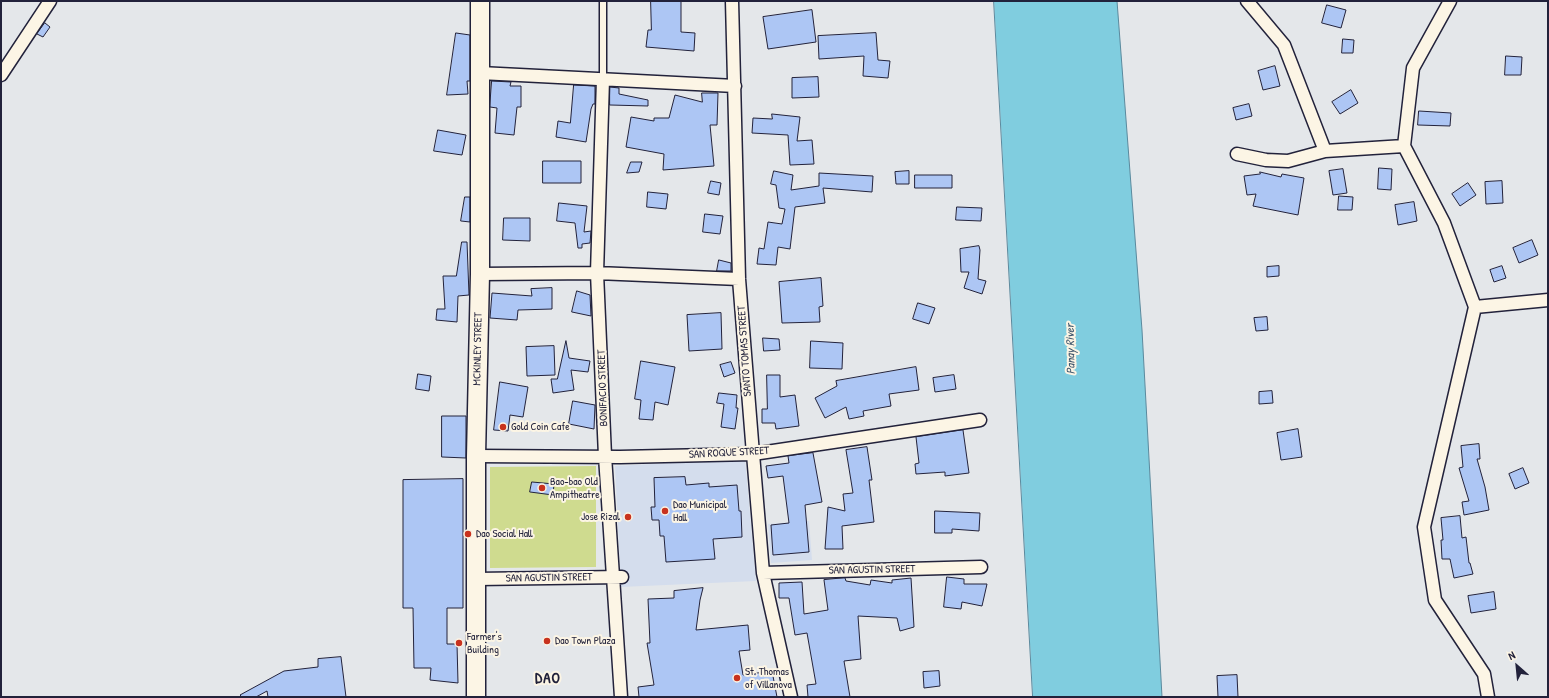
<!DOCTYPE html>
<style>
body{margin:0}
#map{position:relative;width:1549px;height:698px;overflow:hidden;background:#e4e7ea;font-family:"Patrick Hand",sans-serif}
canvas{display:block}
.frame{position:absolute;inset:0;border:2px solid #22223b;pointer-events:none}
.north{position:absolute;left:1497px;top:646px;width:40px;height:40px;-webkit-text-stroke:3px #fcf5e5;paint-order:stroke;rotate:333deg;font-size:11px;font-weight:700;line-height:16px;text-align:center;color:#22223b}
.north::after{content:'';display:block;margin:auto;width:14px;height:18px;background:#22223b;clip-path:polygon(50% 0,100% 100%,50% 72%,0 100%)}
</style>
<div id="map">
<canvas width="1549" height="698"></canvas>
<div class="frame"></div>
<div class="north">N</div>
</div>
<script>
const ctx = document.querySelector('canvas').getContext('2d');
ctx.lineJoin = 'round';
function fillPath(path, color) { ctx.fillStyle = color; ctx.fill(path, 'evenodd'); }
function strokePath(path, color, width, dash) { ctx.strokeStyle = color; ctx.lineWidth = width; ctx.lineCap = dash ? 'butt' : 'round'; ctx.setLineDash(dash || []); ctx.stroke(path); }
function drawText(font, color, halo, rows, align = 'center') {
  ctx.font = font + ' "Patrick Hand",sans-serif'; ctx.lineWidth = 4; ctx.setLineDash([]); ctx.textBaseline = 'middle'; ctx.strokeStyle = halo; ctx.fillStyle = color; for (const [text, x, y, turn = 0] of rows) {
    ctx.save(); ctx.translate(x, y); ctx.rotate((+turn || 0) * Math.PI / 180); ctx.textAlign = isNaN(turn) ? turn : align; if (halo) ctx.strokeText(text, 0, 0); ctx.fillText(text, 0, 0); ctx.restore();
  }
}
fillPath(new Path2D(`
 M745 459 756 581 621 587 615 466Z
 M809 521 812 560 771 563 768 524Z`), '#d4dded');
fillPath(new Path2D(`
 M596 466V567L490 568V467Z`), '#cfdb8f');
const water = new Path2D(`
 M994 1H1117L1142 330 1162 697H1033Z`);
fillPath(water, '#80cddf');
strokePath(water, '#5a899d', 1);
const building = new Path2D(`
 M651 1H681V32L695 33 694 51 646 47 648 30H651Z
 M1327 5 1346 10 1341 28 1322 23Z
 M812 10 816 42 768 49 763 17Z
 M45 23 50 27 43 37 37 34Z
 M456 33 470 35V81H467L468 94 447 95Z
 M876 33 878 60 890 61 888 78 863 76 864 56 819 59 818 36Z
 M1343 39 1354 40 1353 53H1342Z
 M1506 56 1522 57 1521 75H1505Z
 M1275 66 1280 86 1263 90 1258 71Z
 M818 77 819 97 792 98V78Z
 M492 81 511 82 510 86H521V107H517L514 135 495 133 497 108 490 107Z
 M574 85 595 86V104H593L591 109 586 142 556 137 558 121 570 123Z
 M610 87 619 88V94L648 100V106L610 105Z
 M1351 90 1358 103 1340 114 1332 102Z
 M702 93H718L717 125H710L714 166 663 170 664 154 626 147 631 117 654 121V118H669L675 95 702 102Z
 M1249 104 1252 116 1236 120 1233 108Z
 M1419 111 1451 113 1450 126 1418 125Z
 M772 114 800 117 797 141 812 140 814 164 790 165 788 135 752 133 753 118 772 119Z
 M438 130 466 135 462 155 434 151Z
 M543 161H581V183H543Z
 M631 162H642L639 172 627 173Z
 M1379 168 1392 169 1391 190 1378 189Z
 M1343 169 1347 193 1333 195 1329 171Z
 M774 171 793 175 791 190 819 186V173L873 176 872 192 823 188 825 203 795 207 790 249 778 247 776 265 757 264 759 248 764 249 768 222 782 224 785 209 779 208 776 185 771 184Z
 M909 171V184H896L895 172Z
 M1260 172 1281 177 1282 174 1304 178 1298 215 1253 206 1256 194 1247 195 1244 176 1260 174Z
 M915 175H952V188H915Z
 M711 181 721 183 719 195 708 193Z
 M1502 181 1503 203 1486 204 1485 182Z
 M1468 183 1476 195 1460 206 1452 194Z
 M648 192 668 194 666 209 647 207Z
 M1339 196 1353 197 1352 210H1338Z
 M465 197H470V222L461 221Z
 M1414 202 1417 221 1398 225 1395 205Z
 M559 203 587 206 584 232 591 231 590 243 582 244V248H578L575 223 557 221Z
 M957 207 982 208 981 221 956 220Z
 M705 214 723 216 720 234 703 232Z
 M504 218H530V241L503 240Z
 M1532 240 1538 255 1519 263 1513 248Z
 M462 242H467L469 295 458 296 457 322 436 320 437 309H445L443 276H456Z
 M979 246 980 250 978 279 986 281 982 294 964 288 969 272H961L960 249Z
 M719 260 731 263V271H717Z
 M1279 266V276L1267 277V267Z
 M1502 266 1506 278 1494 282 1490 270Z
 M821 278 823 306 819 307 820 322 782 323 779 282Z
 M552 288V309L518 310 517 320 490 318 492 293 532 296 531 289Z
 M577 291 590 295 591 316 572 312Z
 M918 303 935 308 929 324 913 319Z
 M721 313 722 349 689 351 687 315Z
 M1267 317 1268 330 1256 331 1254 318Z
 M763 338 779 339 780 350 764 351Z
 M566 341 569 358 590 361 588 372 571 370 574 390 553 393 551 379H557Z
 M811 341 843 343 842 369 810 368Z
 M554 346 555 375 527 376 526 347Z
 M641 361 675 367 668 405 655 402 653 420 639 419 641 400 635 399Z
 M731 362 735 373 724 377 720 365Z
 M916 367 919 390 889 394 891 406 863 411 864 416 849 419 846 407 825 418 815 398 837 386 836 381Z
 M418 374 431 376 429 391 416 389Z
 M767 375H780V397L795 395 799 426 776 429 775 423H762V409H767Z
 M954 375 956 389 935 392 933 378Z
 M500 382 528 387 523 417 510 415 508 431 494 430Z
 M1272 391 1273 403 1259 404V392Z
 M719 393 737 395 736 408H738L735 429 721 427 724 404 717 403Z
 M573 401 595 405 594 429 569 424Z
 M442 416H466V458L442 457Z
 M1298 429 1302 457 1281 460 1277 433Z
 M963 430 969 473 945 476V472L916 474 915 464 919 463 916 437Z
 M1479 444 1480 459H1477L1485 487 1489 510 1464 515 1462 502 1469 501 1459 468 1463 467 1461 446Z
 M867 447 872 480H869L874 522 842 526 843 549H825L828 507 845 511 843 494 853 493 846 450Z
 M813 453 822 502 805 505 809 552 773 555 771 525 789 523 783 476 768 478 766 466 789 463 788 456Z
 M1523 468 1529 483 1515 489 1509 474Z
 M685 477 686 485 709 483V487L737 485 739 511H741L742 537 713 539 715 559 666 562 664 536H660L659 520H652L651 507H655L654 478Z
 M463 479V608H447V644H457L458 683 430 680 431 668H414L413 608H403V480Z
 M532 482 554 484 553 495 530 492Z
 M935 511 980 513 979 531 952 529V533H935Z
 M1460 516 1462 538 1466 537 1469 563H1470L1473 574 1454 578 1450 559H1442L1441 540H1443L1441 518Z
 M947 577 964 579V584H987L982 606 962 602 961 609 944 607Z
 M845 578 846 581 870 585 871 580 892 583V580L911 578 914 627 900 631 897 618 858 616 861 659 844 661 850 697H808L807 685 816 684 807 633 795 635 789 598H779V583L802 582 804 614 828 610 824 580Z
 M703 588 700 600 696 630 748 625 750 650 739 651 743 675 772 671 777 697H639L638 687 654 685 647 643H650L648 599 674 598V591Z
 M1494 592 1496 609 1471 613 1468 596Z
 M341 657 346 697H268L267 691 256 697H242L240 695 284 671 318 667V659Z
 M939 671 940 686 924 688 923 672Z
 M1237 675 1238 697H1218L1217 676Z`);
fillPath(building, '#adc6f4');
strokePath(building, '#22223b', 1);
const lane = new Path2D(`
 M603 1V79`);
const street = new Path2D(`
 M732 1 739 279 753 454 763 573 791 697
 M1247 1 1284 45 1325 151 1404 146
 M1450 1 1413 68 1404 146 1444 223 1475 307 1424 527 1435 600 1484 674 1488 697
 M480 73 735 86
 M1 75 50 1
 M603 79 597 273 605 456 621 697
 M1237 154 1266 160 1288 161 1325 151
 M480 274 597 273 739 279
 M1475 307 1548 300
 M476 456 620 457 753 454 980 420
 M763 573 981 567
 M476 579 622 577`);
const secondary = new Path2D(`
 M476 697V456L480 274V1`);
strokePath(lane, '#22223b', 9);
strokePath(street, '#22223b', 15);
strokePath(secondary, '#22223b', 21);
strokePath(lane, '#fcf5e5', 6);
strokePath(street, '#fcf5e5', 12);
strokePath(secondary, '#fcf5e5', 18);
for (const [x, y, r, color] of [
 [503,427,4,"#c8321e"],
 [542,488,4,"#c8321e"],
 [665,511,4,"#c8321e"],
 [628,517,4,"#c8321e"],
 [468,534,4,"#c8321e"],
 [547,641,4,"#c8321e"],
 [459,643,4,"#c8321e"],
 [737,678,4,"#c8321e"]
]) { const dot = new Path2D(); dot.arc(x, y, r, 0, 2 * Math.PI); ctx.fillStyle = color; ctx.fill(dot); strokePath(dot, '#fcf5e5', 1.5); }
drawText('11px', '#22223b', '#fcf5e5', [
 ["MCKINLEY STREET",478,349,-89],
 ["SANTO TOMAS STREET",745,351,-94],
 ["BONIFACIO STREET",603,388,-92],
 ["SAN ROQUE STREET",729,453,-3],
 ["SAN AGUSTIN STREET",872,570,-1],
 ["SAN AGUSTIN STREET",549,578,-1]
]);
drawText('11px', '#22223b', '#fcf5e5', [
 ["Gold Coin Cafe",511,427],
 ["Bao-bao Old",550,482],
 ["Ampitheatre",550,495],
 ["Dao Municipal",673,505],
 ["Hall",673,518],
 ["Jose Rizal",620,517,"right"],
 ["Dao Social Hall",476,534],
 ["Farmer's",467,637],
 ["Building",467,650],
 ["Dao Town Plaza",555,641],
 ["St. Thomas",745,672],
 ["of Villanova",745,685]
], 'left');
drawText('italic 12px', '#3e556c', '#fcf5e5', [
 ["Panay River",1071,349,-91]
]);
ctx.letterSpacing = '1px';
drawText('bold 15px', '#22223b', '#fcf5e5', [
 ["DAO",548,679]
]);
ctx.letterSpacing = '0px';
</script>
